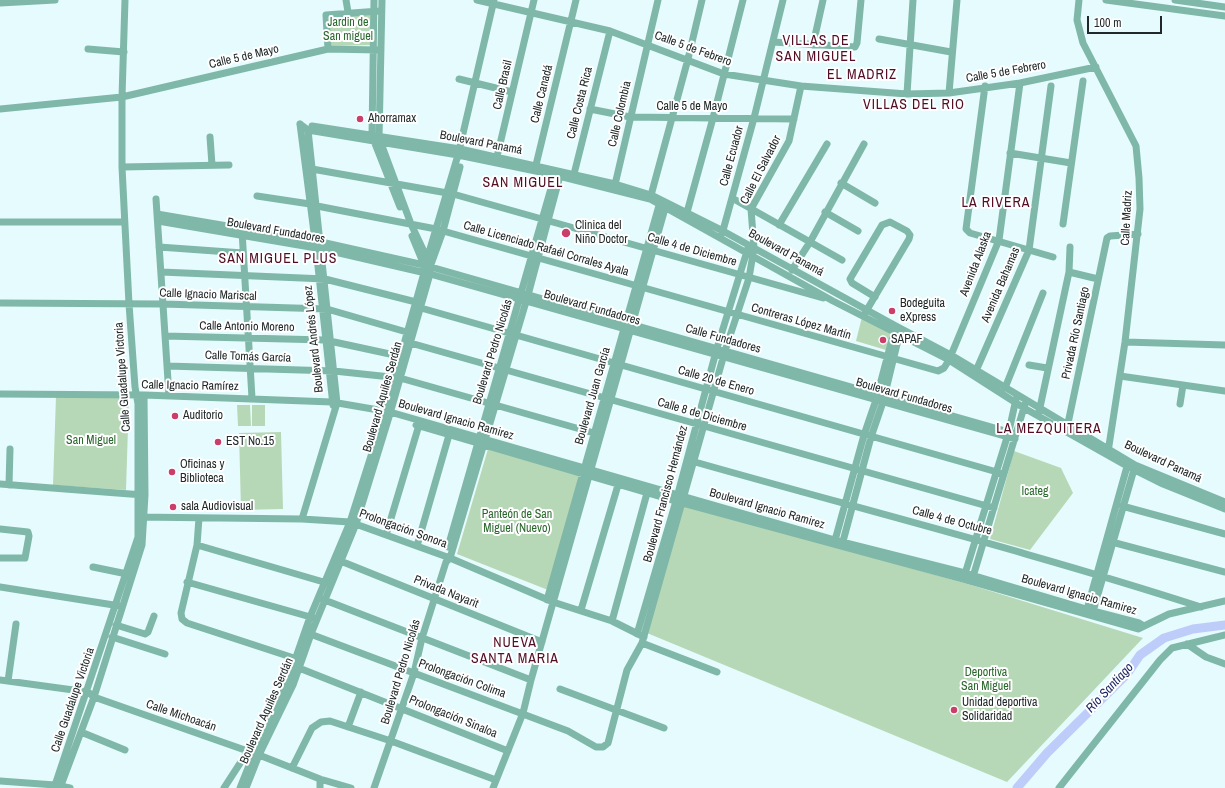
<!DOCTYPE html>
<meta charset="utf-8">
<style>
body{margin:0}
#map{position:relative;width:1225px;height:788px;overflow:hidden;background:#e6fbfe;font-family:"Archivo Narrow",sans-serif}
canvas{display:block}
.scale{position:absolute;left:1087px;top:16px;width:75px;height:18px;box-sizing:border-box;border:2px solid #202829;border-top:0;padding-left:5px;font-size:12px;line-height:14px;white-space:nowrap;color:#202829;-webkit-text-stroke:3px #fff;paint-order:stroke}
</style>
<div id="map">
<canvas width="1225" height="788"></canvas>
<div class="scale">100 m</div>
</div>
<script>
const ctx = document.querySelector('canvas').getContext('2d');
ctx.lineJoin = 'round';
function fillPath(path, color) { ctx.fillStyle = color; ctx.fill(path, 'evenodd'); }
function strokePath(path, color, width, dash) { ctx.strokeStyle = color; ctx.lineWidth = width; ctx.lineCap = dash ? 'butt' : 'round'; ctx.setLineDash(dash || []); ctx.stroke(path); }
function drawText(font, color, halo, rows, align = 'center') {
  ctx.font = font + ' "Archivo Narrow",sans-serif'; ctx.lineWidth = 4; ctx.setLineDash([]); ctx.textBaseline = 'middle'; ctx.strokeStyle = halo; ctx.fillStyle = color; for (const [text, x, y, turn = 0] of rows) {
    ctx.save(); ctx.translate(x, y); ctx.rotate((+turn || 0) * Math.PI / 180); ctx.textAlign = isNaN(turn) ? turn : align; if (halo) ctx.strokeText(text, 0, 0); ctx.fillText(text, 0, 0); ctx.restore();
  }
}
fillPath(new Path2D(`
 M372 13V45L331 46 328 17Z
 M862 317 890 332 886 350 856 341Z
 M56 396H129L126 490 53 485Z
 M237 405H250L251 426H238Z
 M252 405H265V426H252Z
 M281 432 283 509 241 510 239 433Z
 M488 449 580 475 548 590 457 554Z
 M1014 451 1061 468 1073 493 1030 550 990 539Z
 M683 504 971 585 1143 638 1007 782 647 633Z`), '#b7d8b6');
strokePath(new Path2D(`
 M1017 788 1047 753 1127 674 1140 655 1164 638 1193 629 1225 625`), '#beccf9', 9);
strokePath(new Path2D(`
 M346 0 348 12
 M374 0 372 136 400 207
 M477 0 610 31 724 74 801 86 907 94 949 93 1020 83 1096 67
 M1079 0 1077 20 1083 43 1136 146 1139 178 1140 209 1125 342 1108 452
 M1106 0 1225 16
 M1175 0 1225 7
 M0 3 55 0
 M879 39 951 52
 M773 42 855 47 857 43 861 0
 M813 45 823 0
 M88 49 124 52
 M328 49 326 15 379 11
 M459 79 512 92
 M985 86 966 229 970 233 1053 257
 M949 93 957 0
 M907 94 913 0
 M0 109 122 97 328 49 378 50
 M590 109 630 117 794 119
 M300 124 308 130 458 155 555 175 650 199 833 301 949 360 1024 408 1127 466 1163 484 1225 509
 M300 124 316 248 333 405
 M312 126 460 149 615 184 651 195 723 231 896 326 951 355 1135 465 1225 502
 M210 137 212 165
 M1010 153 1071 163
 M496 161 534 0
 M122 167 229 165
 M312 169 453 194 823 298
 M535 169 576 0
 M573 178 610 31
 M841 183 875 203
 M614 189 658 0
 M257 196 310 204
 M732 198 842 260
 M156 199 169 396
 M650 199 688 59 702 0
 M317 206 436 229 938 371 944 368 949 360 999 240 1020 83
 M825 212 858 231
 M157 214 321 242 424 265 1016 434
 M686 216 713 118 743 0
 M158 221 322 249 430 274 1015 439
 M0 222H124
 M1063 224 1083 81
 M779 225 827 144
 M242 231 252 398
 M722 234 754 118 783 0
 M159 247 243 253
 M427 259 458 155 494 0
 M430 267 443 231 460 167
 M792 270 810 242 864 144
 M161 272 325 279 416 302
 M1069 272 1098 279
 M0 303 163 304 327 309 410 333
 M421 308 1004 474
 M865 313 909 239 910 235 907 231 890 222 882 225 850 279 852 283 875 297
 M165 336 325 340 399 356
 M407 342 994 508
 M1125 342 1225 345
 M1029 365 1047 368
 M167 366 334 371 400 378 594 433
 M975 373 1029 250 1051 86
 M1120 376 1225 391
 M1005 388 1043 293
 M0 394 144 395 332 402 390 412 842 542 965 573 1093 611 1139 623 1144 626
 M1180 404 1183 385
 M1039 412 1069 272 1070 247
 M416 425 682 503 963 579 1138 629 1169 614 1225 601
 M1067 428 1107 238 1110 236 1138 234
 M695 462C864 510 1034 553 1201 607
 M0 484 143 495
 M9 485 10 449
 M1122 506 1225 534
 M138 517 302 519 350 522 450 558 553 602 612 621 644 637
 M199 518 197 545 181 613 182 619 187 623 297 659
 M302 519 337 403 308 130
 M0 529 28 532 29 536 25 558H0
 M386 535 419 425
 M1108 541 1225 572
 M834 544 864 435 876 400 895 328
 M197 545 327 583
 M842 545 871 437 883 402 900 332
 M417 546 449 435
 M448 547 554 178
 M338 560 542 642
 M93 567 127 574
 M964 577 1009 431 1016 399
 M972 580 1025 404
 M187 582 314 618
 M0 587 120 606
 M322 599 531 680
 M547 600 660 202
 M581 610 618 485
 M1086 613 1128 463
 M1092 615 1135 466
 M612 621 647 493
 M116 625 145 634 148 632 154 616
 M305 632 568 731 596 747H603L608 743 627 670 642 643 725 351 749 278 754 248 751 209 789 141 801 86
 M637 634 676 501 717 348 748 248
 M112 637 165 654
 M642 643 717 672
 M1187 644 1206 657 1225 664
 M299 668 508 751
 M0 680 88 692 94 697 259 755 320 779 351 788
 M8 681 16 624
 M560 689 664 728
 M348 727 361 692
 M81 732 125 750
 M292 768 312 728 321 722 330 721 391 741 496 780
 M0 781 55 785 70 788
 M54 788 138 537V404L135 387 129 304 122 167V97L125 0
 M60 788 94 697 142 545 145 495 144 395
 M224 788 248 751
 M240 788 254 753 287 683 310 617 350 522 384 415 424 273V265L412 236
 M246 788 259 755 293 685 311 634 356 524 389 417 430 274V267L427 258 411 224 379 138 382 0
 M320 788V779
 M374 788 414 673 422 638 446 562 450 558 528 295 561 172
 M493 788 523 713 531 680 666 205
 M1059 788 1160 660 1172 648 1225 635`), '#7fb8a8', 7);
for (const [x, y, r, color] of [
 [360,119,4,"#cc3e6a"],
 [566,233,5,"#cc3e6a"],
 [892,311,4,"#cc3e6a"],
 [883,340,4,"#cc3e6a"],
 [175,416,4,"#cc3e6a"],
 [218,442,4,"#cc3e6a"],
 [172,472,4,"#cc3e6a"],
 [173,507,4,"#cc3e6a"],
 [954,710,4,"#cc3e6a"]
]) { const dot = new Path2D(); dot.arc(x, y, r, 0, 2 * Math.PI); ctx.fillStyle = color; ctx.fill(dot); strokePath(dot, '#fff', 1.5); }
drawText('12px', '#29672c', '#fff', [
 ["Jardin de",348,23],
 ["San miguel",348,37],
 ["San Miguel",91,441],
 ["Icateg",1035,492],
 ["Panteón de San",517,515],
 ["Miguel (Nuevo)",517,529],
 ["Deportiva",986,673],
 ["San Miguel",986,687]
]);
drawText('12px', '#202829', '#fff', [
 ["Calle 5 de Febrero",693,49,20],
 ["Calle 5 de Mayo",244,57,-13],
 ["Calle 5 de Febrero",1006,72,-10],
 ["Calle Brasil",503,85,-77],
 ["Calle Canadá",542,94,-76],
 ["Calle Costa Rica",580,103,-76],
 ["Calle 5 de Mayo",692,107],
 ["Calle Colombia",620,114,-77],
 ["Boulevard Panamá",481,143,11],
 ["Calle Ecuador",732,156,-75],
 ["Calle El Salvador",761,170,-63],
 ["Calle Madriz",1127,218,-87],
 ["Boulevard Fundadores",276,231,10],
 ["Calle Licenciado Rafaél Corrales Ayala",546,249,16],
 ["Calle 4 de Diciembre",692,250,16],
 ["Boulevard Panamá",786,253,29],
 ["Avenida Alaska",976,264,-69],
 ["Avenida Bahamas",1001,285,-67],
 ["Calle Ignacio Mariscal",208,295,2],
 ["Boulevard Fundadores",592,308,16],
 ["Contreras López Martín",801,322,16],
 ["Calle Antonio Moreno",247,327,1],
 ["Privada Río Santiago",1076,333,-78],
 ["Boulevard Andrés López",314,339,-96],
 ["Calle Fundadores",723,339,16],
 ["Boulevard Pedro Nicolás",493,352,-73],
 ["Calle Tomás García",248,357,2],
 ["Calle Guadalupe Victoria",123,377,-94],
 ["Calle 20 de Enero",716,381,16],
 ["Calle Ignacio Ramírez",190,386,1],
 ["Boulevard Juan García",593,396,-74],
 ["Boulevard Fundadores",904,396,16],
 ["Boulevard Aquiles Serdán",383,397,-74],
 ["Calle 8 de Diciembre",702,415,16],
 ["Boulevard Ignacio Ramirez",456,420,16],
 ["Boulevard Panamá",1163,462,25],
 ["Boulevard Francisco Hernández",666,494,-75],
 ["Boulevard Ignacio Ramirez",767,509,16],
 ["Calle 4 de Octubre",952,521,15],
 ["Prolongación Sonora",403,529,20],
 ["Privada Nayarit",446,592,22],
 ["Boulevard Ignacio Ramirez",1079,595,16],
 ["Boulevard Pedro Nicolás",401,672,-73],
 ["Prolongación Colima",462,679,20],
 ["Calle Guadalupe Victoria",73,700,-71],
 ["Boulevard Aquiles Serdán",267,711,-66],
 ["Calle Michoacán",181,716,19],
 ["Prolongación Sinaloa",453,717,22]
]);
drawText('12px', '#202829', '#fff', [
 ["Ahorramax",368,119],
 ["Clinica del",575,226],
 ["Niño Doctor",575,240],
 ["Bodeguita",900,304],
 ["eXpress",900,318],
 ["SAPAF",891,340],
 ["Auditorio",183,416],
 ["EST No.15",226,442],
 ["Oficinas y",180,465],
 ["Biblioteca",180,479],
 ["sala Audiovisual",181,507],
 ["Unidad deportiva",962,703],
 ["Solidaridad",962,717]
], 'left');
drawText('italic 13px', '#18215f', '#fff', [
 ["Río Santiago",1110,688,-47]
]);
ctx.letterSpacing = '1px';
drawText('14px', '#520e25', '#fff', [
 ["VILLAS DE",816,41],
 ["SAN MIGUEL",816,57],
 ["EL MADRIZ",862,75],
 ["VILLAS DEL RIO",914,105],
 ["SAN MIGUEL",523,183],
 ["LA RIVERA",996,203],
 ["SAN MIGUEL PLUS",278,259],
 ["LA MEZQUITERA",1049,429],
 ["NUEVA",515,643],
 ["SANTA MARIA",515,659]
]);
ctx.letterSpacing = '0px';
</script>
